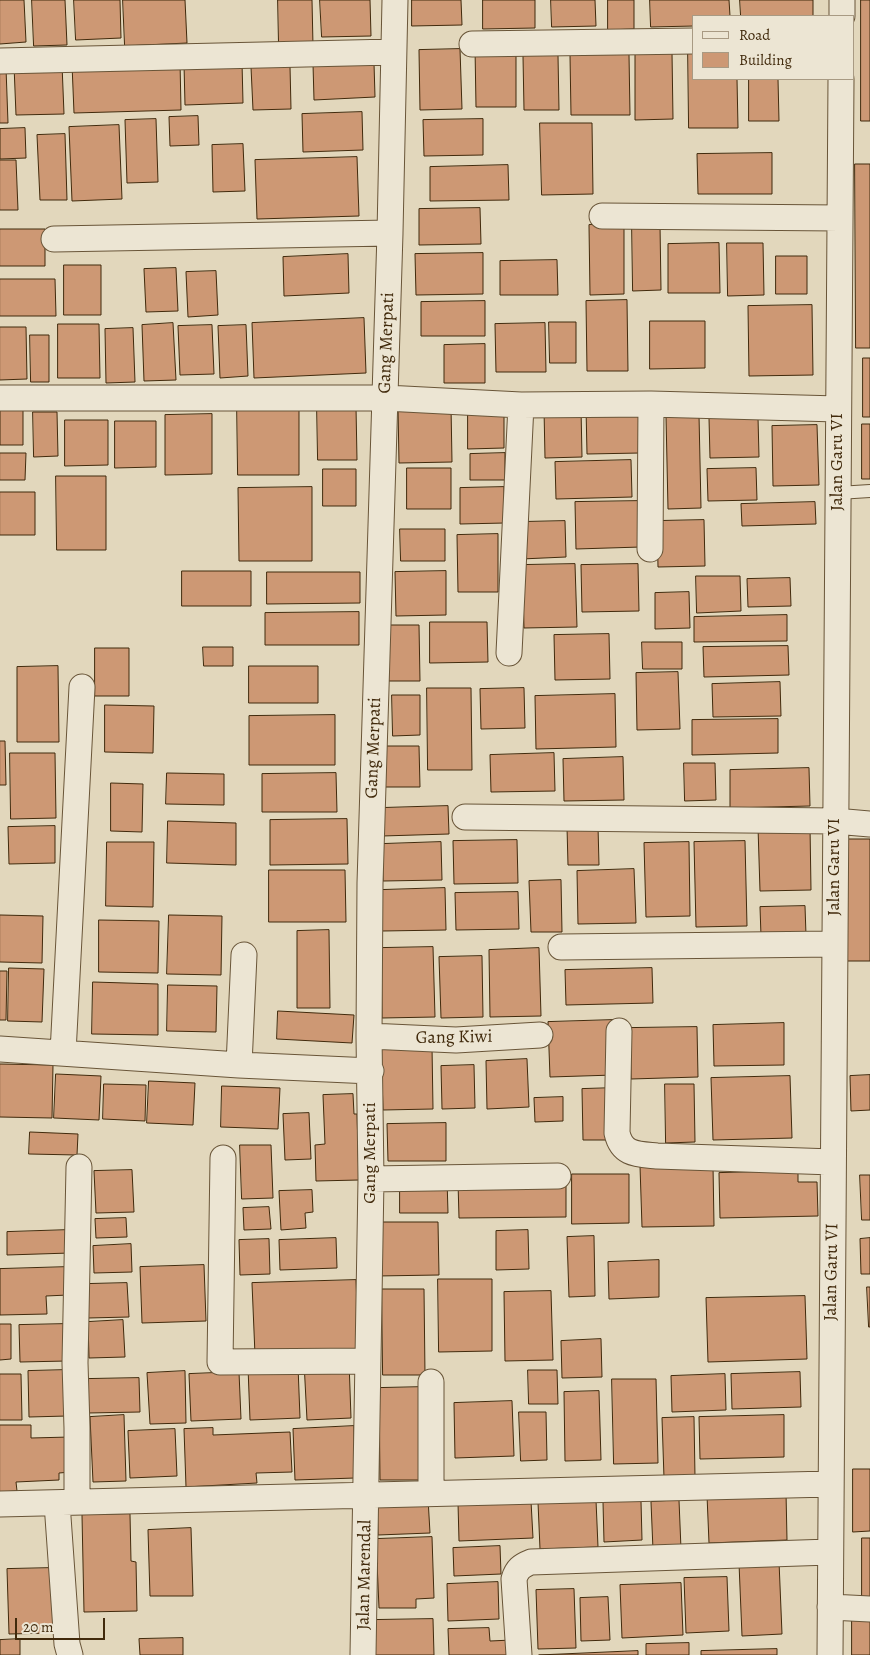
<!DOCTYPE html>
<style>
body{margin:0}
#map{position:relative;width:870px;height:1655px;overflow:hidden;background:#e2d7bc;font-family:Alegreya,serif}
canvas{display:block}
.legend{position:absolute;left:692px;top:15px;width:162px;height:65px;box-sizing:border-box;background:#ece5d3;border:1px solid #a89a83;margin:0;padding:6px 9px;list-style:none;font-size:15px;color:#412a0c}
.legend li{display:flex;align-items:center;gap:10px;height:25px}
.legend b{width:25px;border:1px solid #a89a83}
.scale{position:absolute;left:15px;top:1618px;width:90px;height:22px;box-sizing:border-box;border:2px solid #412a0c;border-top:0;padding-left:6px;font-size:15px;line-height:18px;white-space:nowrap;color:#412a0c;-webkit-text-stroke:4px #ece5d3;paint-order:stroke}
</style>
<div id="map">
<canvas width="870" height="1655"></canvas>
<ul class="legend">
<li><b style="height:6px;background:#ece5d3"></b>Road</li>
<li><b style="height:14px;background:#cd9874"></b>Building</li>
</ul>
<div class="scale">20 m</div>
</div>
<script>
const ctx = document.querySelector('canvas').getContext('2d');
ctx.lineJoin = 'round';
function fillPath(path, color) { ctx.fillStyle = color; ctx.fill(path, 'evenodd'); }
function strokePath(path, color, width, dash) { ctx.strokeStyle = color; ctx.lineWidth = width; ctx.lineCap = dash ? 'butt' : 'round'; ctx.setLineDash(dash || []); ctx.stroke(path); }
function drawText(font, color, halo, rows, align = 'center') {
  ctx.font = font + ' Alegreya,serif'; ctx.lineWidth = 4.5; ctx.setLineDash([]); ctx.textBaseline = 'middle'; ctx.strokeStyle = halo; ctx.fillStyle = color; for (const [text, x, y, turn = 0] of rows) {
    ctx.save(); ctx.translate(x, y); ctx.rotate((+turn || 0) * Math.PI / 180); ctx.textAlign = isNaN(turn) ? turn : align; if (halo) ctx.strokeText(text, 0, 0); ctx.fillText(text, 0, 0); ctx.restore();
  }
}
const building = new Path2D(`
 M0 0H24L26 42 0 44Z
 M32 0H65L67 45 34 46Z
 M74 0H120L121 38 76 40Z
 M123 0H185L187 43 125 46Z
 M278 0H312L313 46 279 47Z
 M320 0H370L371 36 322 37Z
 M412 0H461L462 25 412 26Z
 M483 0H535V28L483 29Z
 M551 0H595L596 26 552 27Z
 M608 0H634V29L608 30Z
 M650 0H729L730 16H694V26L651 27Z
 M740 0H813V16H741Z
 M861 0H870V121H861Z
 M516 46V107H476L475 47Z
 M460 49 462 109 420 110 419 50Z
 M688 49H694V79H737L738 128H689Z
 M672 52 673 119 635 120V53Z
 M629 54 630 115H571L570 55Z
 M558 55 559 110H524L523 56Z
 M180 61 181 110 74 113 72 64Z
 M242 62 243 103 185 105 184 64Z
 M374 63 375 97 314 100 313 64Z
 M62 64 64 114 16 115 14 65Z
 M290 66 291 109 253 110 251 67Z
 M0 68H6L8 123H0Z
 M749 79H778L779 121H749Z
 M362 112 363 150 303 152 302 114Z
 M198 116 199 145 170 146 169 117Z
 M156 119 158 182 127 183 125 120Z
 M483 119V155L424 156 423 120Z
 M540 123H592L593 194 542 195Z
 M119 125 122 199 72 201 69 127Z
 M25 128 26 158 0 159V129Z
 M65 134 67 200H40L37 135Z
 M243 144 245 191 213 192 212 145Z
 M772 153V194H698L697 154Z
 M357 157 359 216 257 219 255 160Z
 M0 160H16L18 210H0Z
 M855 164H870V348H856Z
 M508 165 509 200 430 201V167Z
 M480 208 481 244 419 245V209Z
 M624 224V294L590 295 589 225Z
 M632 225H660L661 290 633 291Z
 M0 229H45V266H0Z
 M719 243 720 293H668V244Z
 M727 243H763L764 295 728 296Z
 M483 253V294L416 295 415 254Z
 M348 254 349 293 284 296 283 257Z
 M776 256H807V294H776Z
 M557 260 558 295H500V261Z
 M64 265H101V315H64Z
 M176 268 178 311 146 312 144 269Z
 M216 271 218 315 188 317 186 272Z
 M0 279H55L56 316H0Z
 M627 300 628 371H587L586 301Z
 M485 301V336H421V302Z
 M812 305 813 375 749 376 748 306Z
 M364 318 366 373 254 378 252 323Z
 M650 321H705V368L650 369Z
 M549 322H576V363H550Z
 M173 323 176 380 144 381 142 325Z
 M545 323 546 372H496L495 324Z
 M58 324H99L100 378H58Z
 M212 325 214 374 180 375 178 326Z
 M246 325 248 376 220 378 218 326Z
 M0 327H26L27 379 0 380Z
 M133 328 135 382 106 383 105 329Z
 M30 335H49V382H31Z
 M485 344V383H444V345Z
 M863 358H870V417H863Z
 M23 404V445H0V405Z
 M237 404H299V475H238Z
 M639 405 640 453 587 454 586 407Z
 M451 406 452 462 399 463 398 407Z
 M468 406H504V448L468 449Z
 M317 407H356L357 460H318Z
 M581 408 582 457 545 458 544 409Z
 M33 412H57L58 456 34 457Z
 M212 414V474L165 475V415Z
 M699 415 701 508 668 509 666 416Z
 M758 417 759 457 710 458 709 418Z
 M65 420H108V465L65 466Z
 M115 421H156V467L115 468Z
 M862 424H870V479H862Z
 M817 425 819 485 773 486 772 426Z
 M0 453H26L25 480H0Z
 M505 453V480H470V454Z
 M631 460 632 497 556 499 555 462Z
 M407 468H451V509H407Z
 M756 468 757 500 708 501 707 469Z
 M323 469H356V506H323Z
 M56 476H106V550H57Z
 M312 487V561H239L238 488Z
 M504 487 505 523 460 524V488Z
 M0 492H35V535H0Z
 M640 501 641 547 576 549 575 502Z
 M815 502 816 524 742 526 741 504Z
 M704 520 705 566 658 567 657 521Z
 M565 521 566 557 521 559V522Z
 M400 529H445V561H401Z
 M498 534V592H458L457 535Z
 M575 564 577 627 524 628 522 565Z
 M638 564 639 611 582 612 581 565Z
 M182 571H251V606H182Z
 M446 571V615L396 616 395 572Z
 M267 572H360V603L267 604Z
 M696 576H740L741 611 697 613Z
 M790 578 791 606 748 607 747 579Z
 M689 592 690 628 655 629V593Z
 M359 612V645H265V613Z
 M787 615V641L694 642V617Z
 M430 622H487L488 662 430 663Z
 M389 625H419L420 681H389Z
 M609 634 610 679 555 680 554 635Z
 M642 642H682V669H643Z
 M788 646 789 675 704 677 703 647Z
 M203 647H233V666H204Z
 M95 648H129V696H95Z
 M58 666 59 742H17V667Z
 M249 666H318V703H249Z
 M678 672 680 729 637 730 636 673Z
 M780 682 781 716 713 717 712 684Z
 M427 688H471L472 770H428Z
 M524 688 525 728 481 729 480 689Z
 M615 694 616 747 536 749 535 696Z
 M392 695H420V735L393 736Z
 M105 705 154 706 153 753 105 752Z
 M335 715V765H249V716Z
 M778 719V753L692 755V720Z
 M0 741H5L6 785H0Z
 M382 746H419L420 787H383Z
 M10 753H55L56 818 11 819Z
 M554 753 555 791 491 792 490 755Z
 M623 757 624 800 564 801 563 759Z
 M684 763H715L716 800 685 801Z
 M809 768 810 806 730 808V770Z
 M167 773 224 774V805L166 804Z
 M336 773 337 812H262V774Z
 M111 783 143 784 142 832 111 831Z
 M448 806 449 834 382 836 381 808Z
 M347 819 348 864 270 865V820Z
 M168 821 236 823V865L167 863Z
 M55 826V863L9 864 8 827Z
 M598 826 599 865H568L567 827Z
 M810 826 811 890 760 891 758 827Z
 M845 839H870V961H843Z
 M517 840 518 883 454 884 453 841Z
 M745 841 747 926 696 927 694 842Z
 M107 842H154L153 907 106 906Z
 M441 842 442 880 383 881 382 844Z
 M689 842 690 916 646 917 644 843Z
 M634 869 636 923 578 924 577 871Z
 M269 870H345L346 922H269Z
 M561 880 562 932H531L529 881Z
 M445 888 446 930 382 931 381 890Z
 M518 892 519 929 456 930 455 893Z
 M805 906 806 935 761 936 760 907Z
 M0 915 43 916 42 963 0 962Z
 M169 915 222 916 221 975 167 974Z
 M99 920 159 921 158 973 99 972Z
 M329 930 330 1008H297V931Z
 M433 947 435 1017 382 1018 381 948Z
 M539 948 541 1016 490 1017 489 950Z
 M482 956 483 1017 441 1018 439 957Z
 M9 968 44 969 42 1022 8 1021Z
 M652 968 653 1003 566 1005 565 970Z
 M0 971H7L6 1020H0Z
 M93 982 158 984V1035L92 1034Z
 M168 985 217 986 216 1032 167 1031Z
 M278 1011 354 1015 352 1043 277 1039Z
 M613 1020 614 1075 550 1077 548 1022Z
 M784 1023V1065L714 1066 713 1025Z
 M697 1027 698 1077 631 1079 630 1028Z
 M432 1046 433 1109 383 1110 381 1048Z
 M527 1059 529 1107 487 1109 486 1061Z
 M0 1064 53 1065 52 1118 0 1117Z
 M474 1065 475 1108 442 1109 441 1066Z
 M56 1074 101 1076 99 1120 54 1118Z
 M870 1075V1110L851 1111 850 1076Z
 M790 1076 792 1138 713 1140 711 1078Z
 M149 1081 195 1083 193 1125 147 1123Z
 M104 1084 146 1085 145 1121 103 1119Z
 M665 1084H694L695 1142 666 1143Z
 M222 1086 280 1088 278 1129 221 1127Z
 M615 1088 617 1140H583L582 1089Z
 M353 1094 354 1114H357L359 1180 316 1181 315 1145 325 1144 323 1095Z
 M563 1097V1121L535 1122 534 1098Z
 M309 1113 311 1159 285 1160 283 1114Z
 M446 1123V1161H388L387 1124Z
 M30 1132 78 1134 77 1155 29 1154Z
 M240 1145H271L273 1198 242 1199Z
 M713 1165 714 1226 642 1227 640 1166Z
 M132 1170 134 1212 96 1213 94 1171Z
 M798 1171V1182H817L818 1216 720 1218 719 1173Z
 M572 1174H629V1223L572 1224Z
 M860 1175H870V1220H862Z
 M400 1179H447L448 1213H400Z
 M566 1180V1217L459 1218 458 1182Z
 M312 1190 313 1212 305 1213 306 1228 281 1230 279 1191Z
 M269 1207 271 1229 244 1230 243 1208Z
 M126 1218 127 1237 96 1238 95 1219Z
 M377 1222H438L439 1275 377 1276Z
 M69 1230 70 1253 7 1255V1232Z
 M528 1230 529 1269 496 1270V1231Z
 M594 1236 595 1296 569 1297 567 1237Z
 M336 1238 337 1268 280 1270 279 1240Z
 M870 1238V1274H861L860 1239Z
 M269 1239 270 1274 240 1275 239 1240Z
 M131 1244 132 1272 94 1273 93 1246Z
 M659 1260V1297L609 1299 608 1262Z
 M204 1265 206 1321 142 1323 140 1267Z
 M68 1267V1295L46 1296 47 1314 0 1315V1269Z
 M438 1279H492V1351L439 1352Z
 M356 1280 359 1351 255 1355 252 1283Z
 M127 1283 129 1317 88 1318 87 1284Z
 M867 1287H870V1327H869Z
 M382 1289H424L425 1375H383Z
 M551 1291 553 1360 505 1361 504 1292Z
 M805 1296 807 1359 708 1362 706 1298Z
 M123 1320 125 1357 89 1358 88 1322Z
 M0 1324H11V1359L0 1360Z
 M66 1324 67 1361 20 1362 19 1325Z
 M601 1339 602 1377 562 1378 561 1341Z
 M349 1361 351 1418 307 1420 304 1362Z
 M298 1366 300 1418 250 1420 248 1367Z
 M66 1370 67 1416 29 1417 28 1371Z
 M528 1370H557L558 1404H529Z
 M185 1371 186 1423 150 1424 147 1373Z
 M239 1372 241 1419 191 1421 189 1374Z
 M800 1372 801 1407 732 1409 731 1374Z
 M0 1374H21L22 1420H0Z
 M725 1374 726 1410 672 1412 671 1376Z
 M139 1378 140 1412 88 1413 87 1379Z
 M612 1379H656L658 1463 614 1464Z
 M424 1387 425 1480H380L379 1388Z
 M599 1391 601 1460 565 1461 564 1392Z
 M512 1401 514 1456 455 1458 454 1403Z
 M519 1412H546L547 1460 521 1461Z
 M124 1415 126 1481 93 1482 90 1417Z
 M784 1415V1457L700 1459 699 1417Z
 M694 1417 695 1477 664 1478 662 1418Z
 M0 1425H31V1438L70 1437 71 1472 59 1473V1480L16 1482 17 1491 0 1492Z
 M354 1426 355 1478 295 1480 293 1429Z
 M213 1428V1435L290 1432 292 1472 256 1473 257 1483 186 1487 184 1429Z
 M175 1429 177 1476 130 1478 128 1431Z
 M853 1469H870V1531L853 1532Z
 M786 1492 787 1540 709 1543 707 1495Z
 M428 1498 430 1533 378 1535 377 1500Z
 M596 1500 598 1547 540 1549 538 1502Z
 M679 1500 681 1549 653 1550 651 1502Z
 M531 1501 533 1538 459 1541 458 1503Z
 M641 1501 642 1540 604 1542 603 1502Z
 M130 1514 131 1561 136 1562 137 1611 84 1612 82 1515Z
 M191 1528 193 1596H150L148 1530Z
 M432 1537 434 1598 416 1599V1608H379L376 1539Z
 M862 1538H870V1597H862Z
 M500 1546 501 1574 454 1576 453 1548Z
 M779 1561 782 1634 742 1636 739 1563Z
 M52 1568 53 1633 9 1634 7 1569Z
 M727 1577 729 1631 686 1633 684 1578Z
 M498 1582 499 1619 448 1621 447 1584Z
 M681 1583 683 1635 622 1638 620 1585Z
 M574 1589 576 1648 538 1649 536 1590Z
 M608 1597 610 1640 581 1641 580 1598Z
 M852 1618H870V1655H852Z
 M433 1619 434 1655H374L373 1620Z
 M489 1628 490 1641 512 1640 513 1655H449L448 1629Z
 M183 1638V1655H140L139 1639Z
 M20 1639V1655H0V1640Z
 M689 1643V1655H646V1644Z
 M777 1649V1655H701V1651Z
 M638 1651V1655H539Z`);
fillPath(building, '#cd9874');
strokePath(building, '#412a0c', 1);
const service = new Path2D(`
 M838 493 870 491`);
const minor = new Path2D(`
 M842 16V0
 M472 44 694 41
 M0 61 393 52
 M602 216 839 218
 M54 239 390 233
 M0 398H385L521 405 651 404 838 409
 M650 549 651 404
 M509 653 521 405
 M465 817 835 821 870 824
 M561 947 834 944
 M619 1031 617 1133C622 1155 637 1154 657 1156L833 1162
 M369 1036 456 1040 540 1035
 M0 1049 239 1065 371 1071
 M63 1053 82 687
 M239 1065 244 955
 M223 1158 220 1362 368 1361
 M371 1179 558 1176
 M431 1493V1382
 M77 1502V1428L75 1363 79 1167
 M57 1503 67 1644 70 1655
 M0 1504 830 1484
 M830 1607 870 1609
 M363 1655 371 1179 369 1036 370 883 390 233 395 0
 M519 1655 514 1579C517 1569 521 1566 531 1562L830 1552
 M830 1655 841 79`);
strokePath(service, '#695538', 14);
strokePath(minor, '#695538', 27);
strokePath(service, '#ece5d3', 12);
strokePath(minor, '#ece5d3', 25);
drawText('18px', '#412a0c', '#ece5d3', [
 ["Gang Merpati",387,343,-88],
 ["Jalan Garu VI",838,462,-90],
 ["Gang Merpati",374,748,-88],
 ["Jalan Garu VI",835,867,-90],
 ["Gang Kiwi",454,1038,-1],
 ["Gang Merpati",371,1153,-90],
 ["Jalan Garu VI",832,1272,-89],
 ["Jalan Marendal",365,1575,-89]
]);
</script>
